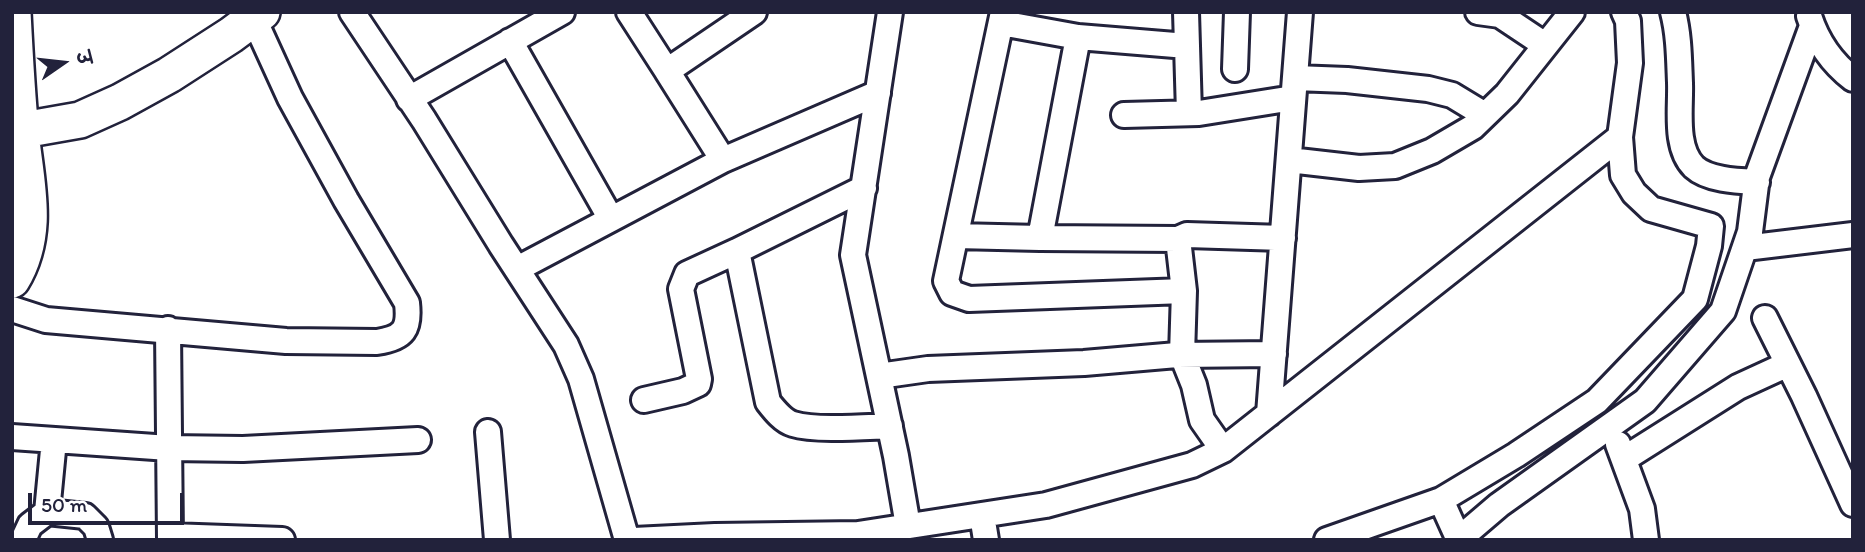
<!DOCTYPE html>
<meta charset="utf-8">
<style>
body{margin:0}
#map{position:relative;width:1865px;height:552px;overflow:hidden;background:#fff;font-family:Itim,"Playpen Sans Deva",sans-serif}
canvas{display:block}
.frame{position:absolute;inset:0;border:14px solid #22223b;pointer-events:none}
.north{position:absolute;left:28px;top:28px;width:70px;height:70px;-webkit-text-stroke:5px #fff;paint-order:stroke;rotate:76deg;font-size:19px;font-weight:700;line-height:28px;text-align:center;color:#22223b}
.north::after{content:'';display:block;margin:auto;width:24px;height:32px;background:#22223b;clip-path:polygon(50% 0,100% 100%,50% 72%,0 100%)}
.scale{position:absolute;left:28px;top:493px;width:156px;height:32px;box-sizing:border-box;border:4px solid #22223b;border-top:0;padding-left:9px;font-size:21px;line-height:24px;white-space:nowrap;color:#22223b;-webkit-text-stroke:5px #fff;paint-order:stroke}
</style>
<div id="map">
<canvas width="1865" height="552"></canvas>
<div class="frame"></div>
<div class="north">उ</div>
<div class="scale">50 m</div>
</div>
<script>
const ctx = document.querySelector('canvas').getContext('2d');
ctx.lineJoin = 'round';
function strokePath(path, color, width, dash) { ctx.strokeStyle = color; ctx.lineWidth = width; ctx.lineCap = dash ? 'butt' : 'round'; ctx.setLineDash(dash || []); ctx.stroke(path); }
const street = new Path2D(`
 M352 12 424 120 501 245 566 345 581 379 627 540
 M629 12 667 71 754 12
 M890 12 853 255 896 456 908 526
 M1003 12 946 281 952 293 969 299 1184 291
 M1186 12 1189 113
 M1478 12 1500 15 1545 45
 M1673 12C1679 35 1679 59 1680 83 1681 108 1674 147 1694 167 1708 180 1738 181 1757 182
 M1809 16C1817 41 1832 63 1853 79
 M1001 23 1078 37 1187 46
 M1078 37 1040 238 1178 239
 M510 41 611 219
 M1235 69 1237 12
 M667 71 723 160 878 93
 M1295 78 1347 80 1428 89 1452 95 1485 115
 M409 99 562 12
 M1124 115 1199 113 1293 98
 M1289 160 1359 168 1395 166 1432 151 1473 127 1507 94 1572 12
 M864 188 737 251 768 402C775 411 783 421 793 424 816 431 864 427 890 426
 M956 236 1040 238
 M1745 248 1853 235
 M517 269 723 160
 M12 309 46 320 286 341 377 342C404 338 410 329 407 303L346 200 290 98 253 17
 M1765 318 1804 396 1853 504
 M168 329 170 540
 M879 376 928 369 1084 363 1177 355 1274 354
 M644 400 683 391 698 384 699 379 681 289 687 274 737 251
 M1269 414 1300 12
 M488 432 497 540
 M12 437 169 448 243 449 418 440
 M1618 444 1642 509 1646 540
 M1223 450 1202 420 1194 385 1182 355 1184 291 1178 239 1187 235 1283 238
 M1624 459 1738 387 1788 364
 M1441 500 1459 540
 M47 512 54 440
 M982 515 986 540
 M170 536 282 540
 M23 540 30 525 47 512 85 516 96 527 100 540
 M634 540 715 536 858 534 1046 505 1192 465 1223 450 1620 137
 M1327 540 1441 500 1516 455 1597 401 1695 299 1709 246 1711 226 1651 209 1634 193 1623 175 1620 137 1630 63 1628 21 1624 12
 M1458 540 1499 505 1645 401 1723 311 1750 232 1757 177 1812 26`);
const secondary = new Path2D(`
 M12 132 80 120 120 102 169 75 231 35 262 12
 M12 280C41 232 26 183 21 132 17 92 15 52 13 12`);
strokePath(street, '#22223b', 30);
strokePath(secondary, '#22223b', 40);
strokePath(street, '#fff', 24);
strokePath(secondary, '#fff', 35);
</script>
